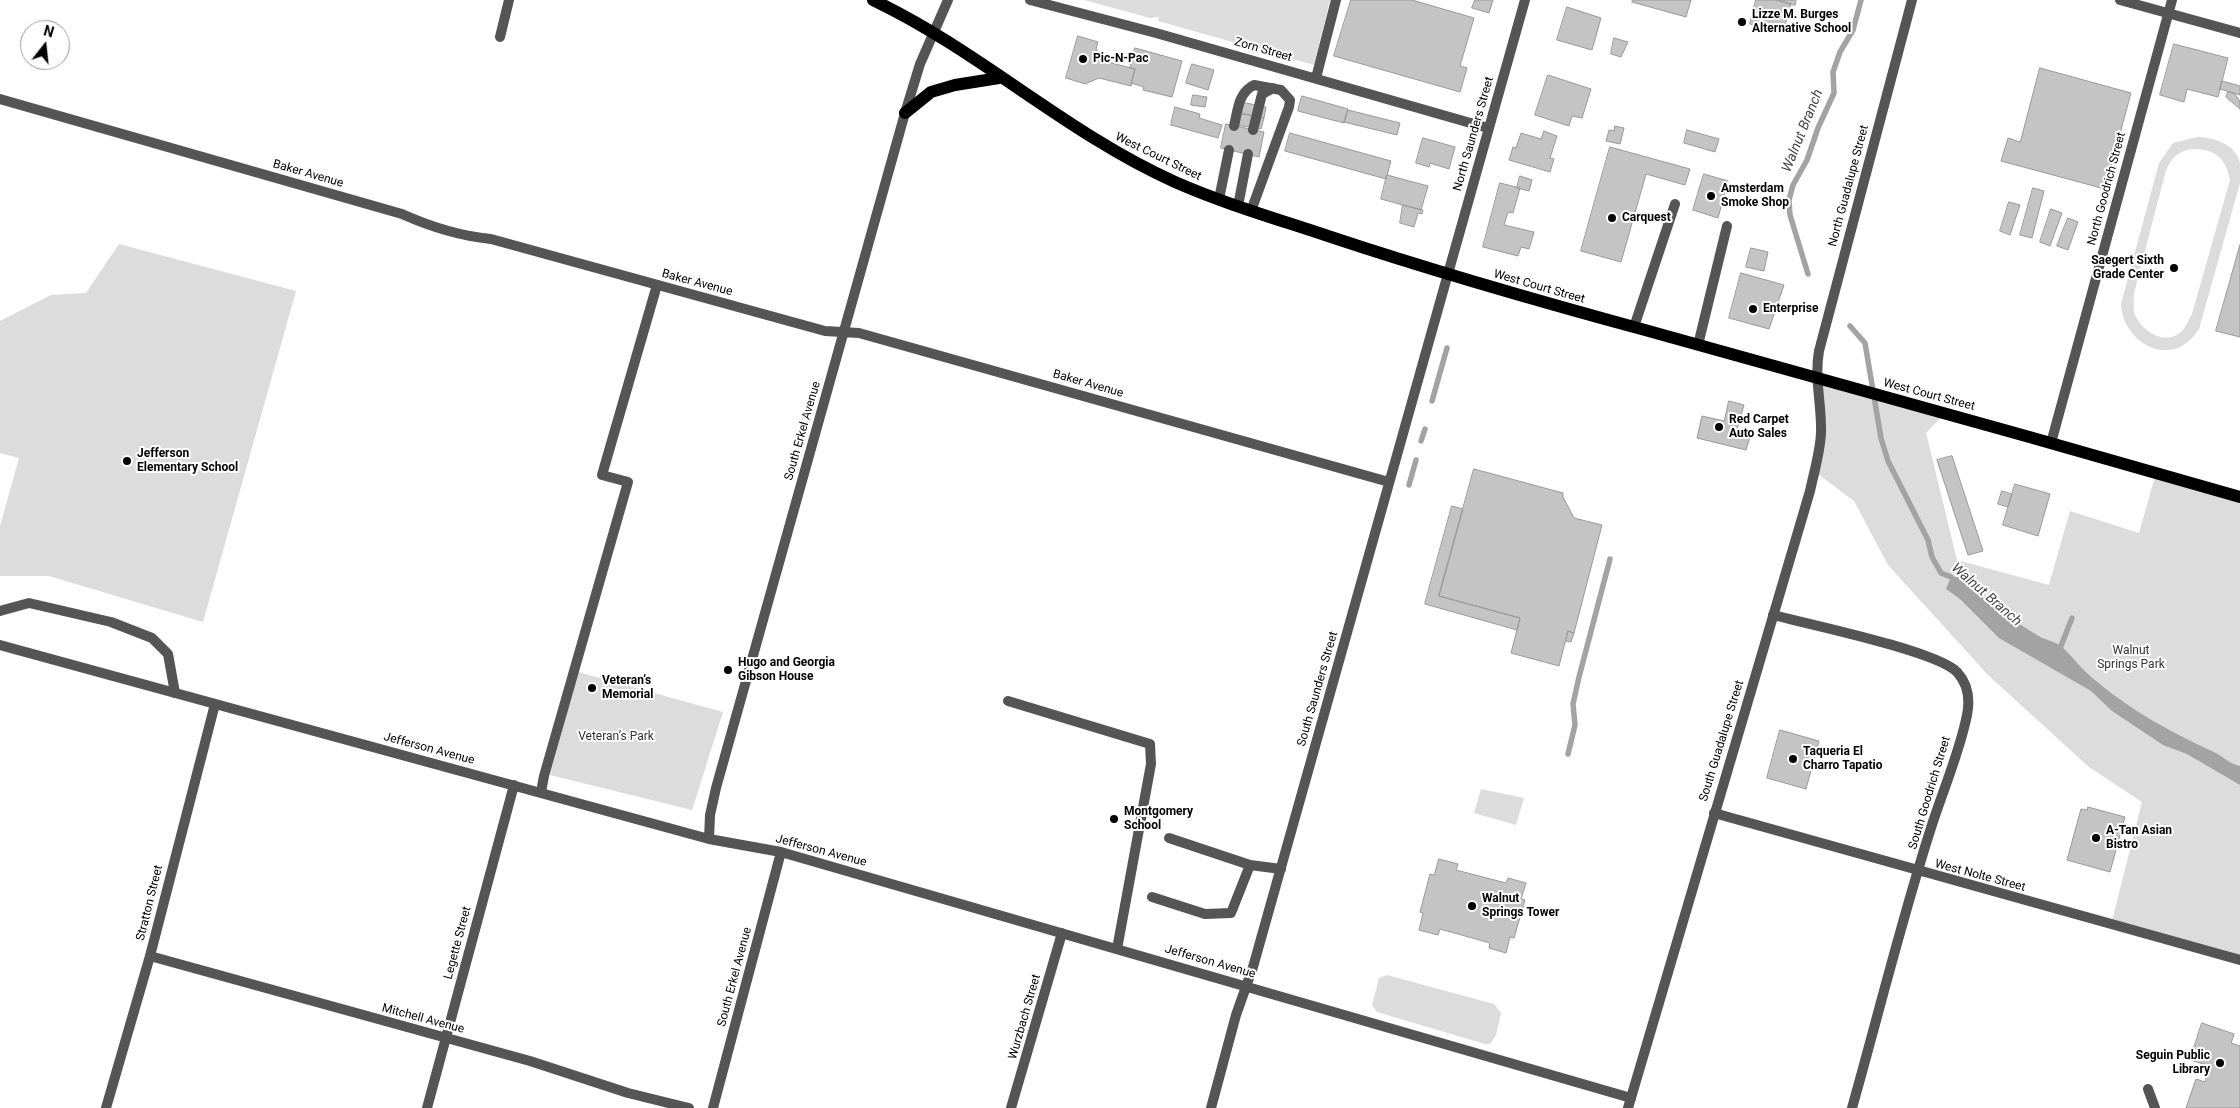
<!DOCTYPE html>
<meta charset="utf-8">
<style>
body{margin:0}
#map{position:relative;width:2240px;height:1108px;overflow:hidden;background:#fff;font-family:Roboto,sans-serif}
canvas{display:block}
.north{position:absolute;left:20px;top:20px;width:50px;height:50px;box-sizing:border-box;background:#fff;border:1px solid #999;border-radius:50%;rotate:16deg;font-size:14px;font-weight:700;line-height:20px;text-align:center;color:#000}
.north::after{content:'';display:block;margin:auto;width:18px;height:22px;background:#000;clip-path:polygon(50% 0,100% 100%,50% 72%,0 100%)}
</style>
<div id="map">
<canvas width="2240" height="1108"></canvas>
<div class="north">N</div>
</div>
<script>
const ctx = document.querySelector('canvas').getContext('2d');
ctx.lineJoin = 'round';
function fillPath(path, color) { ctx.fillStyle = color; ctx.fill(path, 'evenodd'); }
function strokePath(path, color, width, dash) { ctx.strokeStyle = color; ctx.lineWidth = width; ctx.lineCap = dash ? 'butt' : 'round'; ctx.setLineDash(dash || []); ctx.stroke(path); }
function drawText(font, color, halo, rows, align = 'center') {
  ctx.font = font + ' Roboto,sans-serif'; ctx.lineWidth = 4; ctx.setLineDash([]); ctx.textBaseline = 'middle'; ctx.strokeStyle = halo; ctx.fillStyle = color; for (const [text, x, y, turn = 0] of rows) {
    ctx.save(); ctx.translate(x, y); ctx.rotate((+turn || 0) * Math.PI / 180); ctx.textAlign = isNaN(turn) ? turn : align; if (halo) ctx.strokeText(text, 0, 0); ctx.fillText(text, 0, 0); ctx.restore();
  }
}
fillPath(new Path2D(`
 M1084 0H1330L1314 65 1158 21 1159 17 1150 18Z
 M2197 137C2213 137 2236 144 2240 163 2240 169 2240 177 2240 183L2199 329C2194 336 2188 343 2180 347 2151 360 2121 331 2121 304L2159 163 2173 143ZM2191 149C2213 148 2226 157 2230 180L2192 314C2189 319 2186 327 2182 331 2167 346 2144 333 2136 317 2132 309 2134 301 2134 293L2166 170C2172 158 2177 152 2191 149Z
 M119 244 296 291 203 622 49 576H0V526L19 458 0 453V321L51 295 86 293Z
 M1817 379 1944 414 1926 433 1957 560 2049 585 2070 511 2139 533 2156 473 2240 497V960L2111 925 2142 802 2089 767 1988 675 1888 565 1854 501 1814 471 1820 447Z
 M578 672 723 712 692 810 550 775Z
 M1481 789 1524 798 1516 825 1474 813Z
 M1387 975 1494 1004 1501 1013 1496 1035 1490 1044H1485L1377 1012 1372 1005 1379 978Z`), '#dcdcdc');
fillPath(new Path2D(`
 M1951 577H1963C1972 594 2019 624 2037 635 2044 640 2055 641 2061 646 2073 657 2083 671 2096 681 2132 711 2172 733 2214 752 2223 756 2229 764 2240 766V785L2187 754 2163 745 2112 711 2091 691 1999 638 1960 599 1946 589Z`), '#a3a3a3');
strokePath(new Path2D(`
 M1808 274 1790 215 1789 200 1793 185 1807 160 1818 128 1834 93 1833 72 1840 52 1853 30 1861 0
 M1850 326 1865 343 1881 438 1888 461 1928 540 1932 557 1941 573 1951 577 1955 583
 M1432 401 1447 348
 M1421 441 1425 429
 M1409 485 1416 460
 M2059 651 2072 618
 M1568 754 1575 725 1573 704 1579 677 1610 559`), '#a3a3a3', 5.5);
const building = new Path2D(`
 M1351 0H1412L1474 18 1460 66 1467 68 1460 92 1334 56Z
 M1475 0H1493L1489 13 1472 8Z
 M1633 0H1691L1686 17 1632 2Z
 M1756 0H1777L1791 4 1783 33 1750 24Z
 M1777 0H1796L1795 5Z
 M1567 7 1601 18 1592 50 1557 40Z
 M1078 36 1098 42 1096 49 1104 61 1135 69 1131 86 1099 78 1085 84 1066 78Z
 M1614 38 1628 42 1621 57 1611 54Z
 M2174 44 2228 58 2218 97 2187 89 2184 102 2160 95Z
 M1135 48 1182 61 1172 97 1143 90 1144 87 1131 83 1135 69 1130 68Z
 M1192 64 1214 70 1208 90 1186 83Z
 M2040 68 2131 93 2105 189 2001 161 2008 138 2020 142Z
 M1548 75 1591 89 1582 118 1572 116 1569 126 1535 115Z
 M2222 81 2240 86V95L2220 89Z
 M2228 92 2234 93 2240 101V109L2226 97Z
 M1193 95 1207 97 1205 107 1191 105Z
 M1302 96 1348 109 1344 123 1298 111Z
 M1236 101 1266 107 1264 118 1234 112Z
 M1175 107 1200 114 1199 118 1222 125 1218 138 1171 125Z
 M1348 110 1400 123 1397 135 1344 122Z
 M1234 112 1264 118 1261 129 1231 124Z
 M1226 124 1264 132 1259 157 1221 148Z
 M1615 126 1624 128 1620 144 1606 141 1609 130 1614 131Z
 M1687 130 1719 139 1715 152 1684 143Z
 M1544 131 1557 136 1550 158 1554 159 1550 172 1509 160 1513 147 1516 148 1521 133 1541 139Z
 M1290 133 1391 161 1386 179 1285 151Z
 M1423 138 1455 147 1449 169 1430 163 1429 167 1416 163Z
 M1610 147 1690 169 1685 185 1646 174 1621 262 1581 251Z
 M1704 174 1728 181 1718 218 1693 210Z
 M1387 175 1428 186 1421 210 1381 199Z
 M1520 176 1532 180 1529 191 1517 188Z
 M1500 183 1520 188 1513 213 1508 212 1504 225 1534 232 1529 249 1521 247 1518 256 1483 247Z
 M2033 188 2044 191 2032 238 2020 235Z
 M2009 202 2020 205 2010 235 2000 231Z
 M1403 205 1423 210 1422 214 1418 213 1414 227 1400 223Z
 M2051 209 2062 213 2050 246 2040 242Z
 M2068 218 2078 222 2068 250 2057 246Z
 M2240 245V337L2216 331Z
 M1751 248 1768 252 1764 271 1746 267Z
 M1741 273 1784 285 1769 329 1729 318Z
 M1729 401 1744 405 1736 433 1750 437 1746 450 1697 438 1702 416 1724 421Z
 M1952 456 1983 551 1968 555 1937 460Z
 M1474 469 1563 493V497L1574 518 1602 525 1574 633 1568 631 1559 666 1511 653 1520 618 1439 596Z
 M2015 484 2050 494 2038 536 2003 525Z
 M2002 491 2012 494 2008 507 1998 504Z
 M1452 506 1463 509 1439 596 1520 618 1517 630 1425 604Z
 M1568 631 1574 633 1571 642 1566 641Z
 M1780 730 1819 741 1806 789 1767 778Z
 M2088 807 2125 817 2110 872 2067 860 2081 809 2087 810Z
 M1439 859 1458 864 1456 870 1506 883 1508 878 1526 883 1521 899 1525 900 1514 938 1510 937 1506 953 1489 948 1490 943 1440 929 1438 935 1419 930 1423 913 1420 912 1430 874 1434 875Z
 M2202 1023 2234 1034 2231 1043 2240 1046V1108H2186L2196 1079 2205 1082 2210 1066 2190 1060Z`);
fillPath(building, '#c4c4c4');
strokePath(building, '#999', 1);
strokePath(new Path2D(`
 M500 37 509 0
 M1234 126C1238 110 1238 93 1254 85L1281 90 1290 100 1289 107 1251 211
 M1253 130 1262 94 1273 88
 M1219 199 1229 150
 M1238 206 1248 154
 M1634 327 1675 204
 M1698 345 1727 226
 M0 611 29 603 111 622 152 638 168 654 175 693
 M1008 701 1150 744 1151 764 1117 949
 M541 792 544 776 628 482 602 475 657 285
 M1169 838 1250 865
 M1152 897 1205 914 1231 913 1250 865 1281 869
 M2148 1089 2155 1108`), '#555', 10);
strokePath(new Path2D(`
 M1030 0 1156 33 1488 128
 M1316 78 1336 0
 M0 99 402 214C431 227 460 236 491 239L825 331 859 333 1389 482
 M2051 443 2172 0
 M1773 615C1808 624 1937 651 1957 672 1968 684 1970 700 1967 715 1959 755 1942 792 1930 831 1901 922 1878 1016 1852 1108
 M0 645 709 839 781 852 1631 1098
 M1714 813 2240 960
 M709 839 710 815 716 788 905 113 920 64 948 0
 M150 956 530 1061 628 1093 689 1108
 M106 1108 150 956 215 704
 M427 1108 514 785
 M713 1108 781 852
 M1011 1108 1062 933
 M1211 1108 1236 1015 1253 967 1525 0`), '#555', 10);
strokePath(new Path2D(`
 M2120 0 2240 33
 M1628 1108 1810 491C1814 472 1820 453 1821 433 1822 405 1814 379 1819 351L1912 0`), '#555', 10);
strokePath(new Path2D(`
 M873 0C980 51 1066 133 1175 182 1225 204 1277 219 1328 236 1433 271 1538 301 1645 330 1844 385 2042 440 2240 497
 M905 113 931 92 955 85 999 78`), '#000', 12);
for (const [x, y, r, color] of [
 [1742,22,5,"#000"],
 [1083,59,5,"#000"],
 [1711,196,5,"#000"],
 [1612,218,5,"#000"],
 [2174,268,5,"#000"],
 [1753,309,5,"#000"],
 [1719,427,5,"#000"],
 [127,461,5,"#000"],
 [728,670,5,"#000"],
 [592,688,5,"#000"],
 [1793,759,5,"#000"],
 [1114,819,5,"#000"],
 [2096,838,5,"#000"],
 [1472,906,5,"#000"],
 [2220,1063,5,"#000"]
]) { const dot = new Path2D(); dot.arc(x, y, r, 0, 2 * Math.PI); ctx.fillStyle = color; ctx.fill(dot); strokePath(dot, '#fff', 2); }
drawText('bold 12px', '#000', '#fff', [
 ["Lizze M. Burges",1752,15],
 ["Alternative School",1752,29],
 ["Pic-N-Pac",1093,59],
 ["Amsterdam",1721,189],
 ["Smoke Shop",1721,203],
 ["Carquest",1622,218],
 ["Saegert Sixth",2164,261,"right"],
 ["Grade Center",2164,275,"right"],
 ["Enterprise",1763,309],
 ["Red Carpet",1729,420],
 ["Auto Sales",1729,434],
 ["Jefferson",137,454],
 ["Elementary School",137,468],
 ["Hugo and Georgia",738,663],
 ["Gibson House",738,677],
 ["Veteran’s",602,681],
 ["Memorial",602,695],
 ["Taqueria El",1803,752],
 ["Charro Tapatio",1803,766],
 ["Montgomery",1124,812],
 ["School",1124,826],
 ["A-Tan Asian",2106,831],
 ["Bistro",2106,845],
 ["Walnut",1482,899],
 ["Springs Tower",1482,913],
 ["Seguin Public",2210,1056,"right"],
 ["Library",2210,1070,"right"]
], 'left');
drawText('12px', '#000', '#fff', [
 ["Zorn Street",1263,50,16],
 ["North Saunders Street",1474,134,-74],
 ["West Court Street",1158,157,26],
 ["Baker Avenue",308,174,16],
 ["North Guadalupe Street",1849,186,-75],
 ["North Goodrich Street",2107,189,-75],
 ["Baker Avenue",697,283,15],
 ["West Court Street",1539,287,16],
 ["Baker Avenue",1088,384,16],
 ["West Court Street",1929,395,15],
 ["South Erkel Avenue",803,431,-74],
 ["South Saunders Street",1318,689,-74],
 ["South Guadalupe Street",1722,741,-73],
 ["Jefferson Avenue",429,749,15],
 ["South Goodrich Street",1930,793,-73],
 ["Jefferson Avenue",821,851,15],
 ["West Nolte Street",1980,876,15],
 ["Stratton Street",150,903,-76],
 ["Legette Street",458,943,-75],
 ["Jefferson Avenue",1210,962,16],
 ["South Erkel Avenue",735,977,-75],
 ["Wurzbach Street",1025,1017,-74],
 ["Mitchell Avenue",423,1019,15]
]);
drawText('12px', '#333', '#fff', [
 ["Walnut",2131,651],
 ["Springs Park",2131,665],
 ["Veteran’s Park",616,737]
]);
drawText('italic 14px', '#444', '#fff', [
 ["Walnut Branch",1803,131,-68],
 ["Walnut Branch",1986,595,41]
]);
</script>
